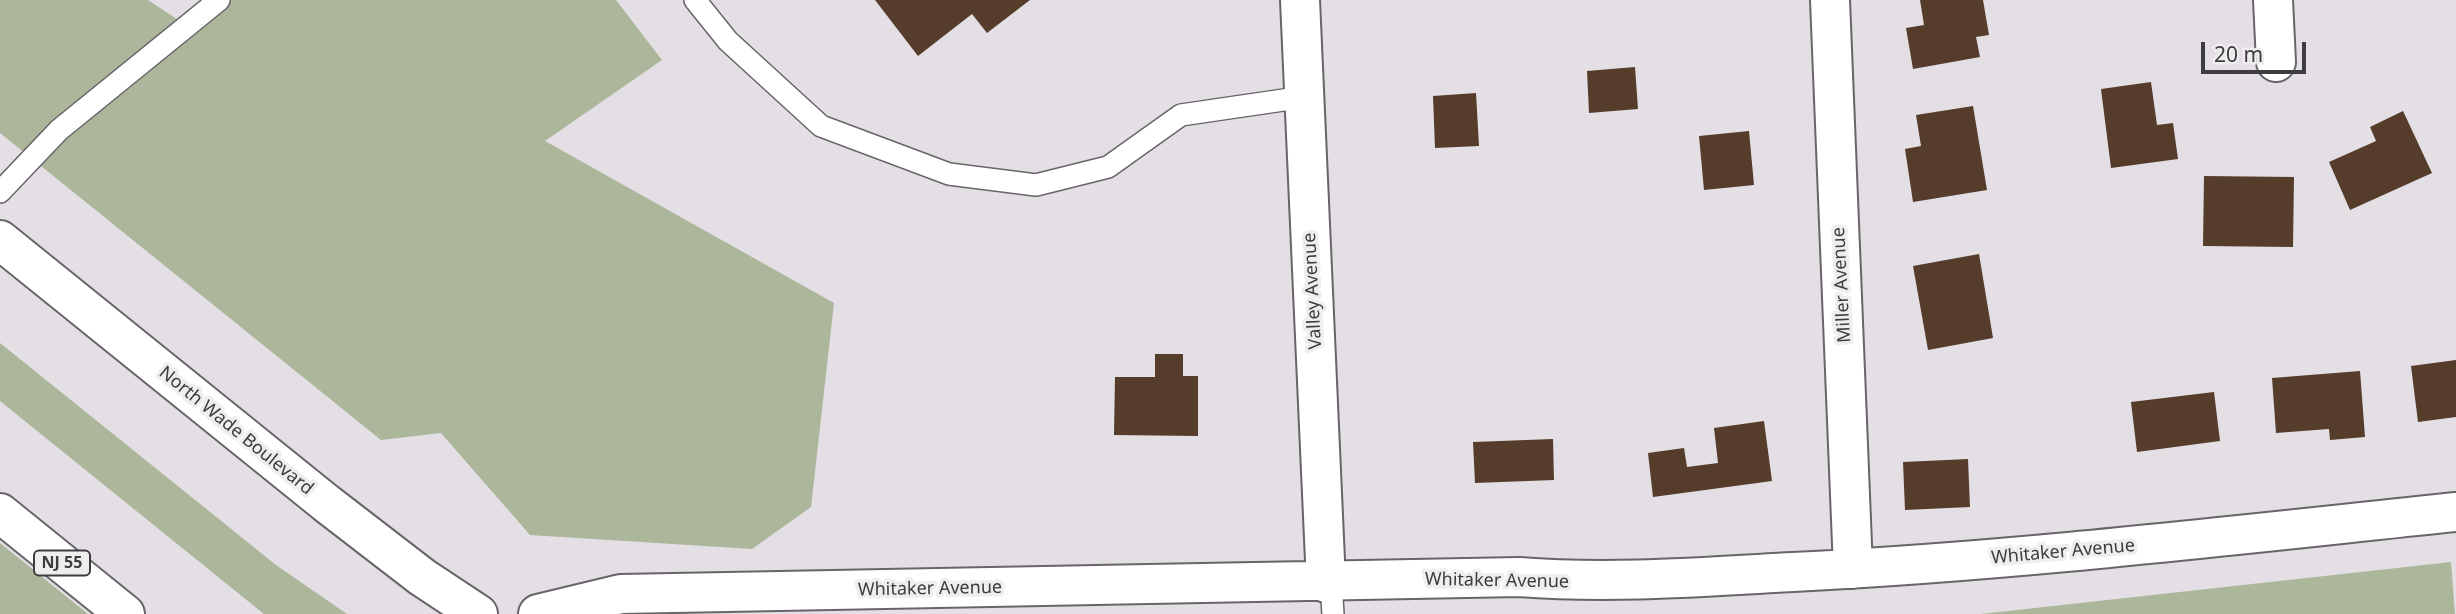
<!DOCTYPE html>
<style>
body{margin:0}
#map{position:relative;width:2456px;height:614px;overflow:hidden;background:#e3dfe4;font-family:"Noto Sans",sans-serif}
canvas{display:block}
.scale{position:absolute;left:2201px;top:42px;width:105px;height:32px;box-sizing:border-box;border:4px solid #3d3c3e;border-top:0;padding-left:9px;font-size:21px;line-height:24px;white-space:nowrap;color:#3d3c3e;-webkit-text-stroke:5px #f0edf1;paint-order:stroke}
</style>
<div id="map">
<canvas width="2456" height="614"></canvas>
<div class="scale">20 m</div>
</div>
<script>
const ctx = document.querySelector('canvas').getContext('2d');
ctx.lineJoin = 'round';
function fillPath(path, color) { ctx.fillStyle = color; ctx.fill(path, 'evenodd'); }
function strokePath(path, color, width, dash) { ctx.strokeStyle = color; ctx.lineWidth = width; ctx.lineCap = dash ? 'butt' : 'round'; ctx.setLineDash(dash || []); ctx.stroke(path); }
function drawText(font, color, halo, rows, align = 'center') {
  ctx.font = font + ' "Noto Sans",sans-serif'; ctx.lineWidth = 7; ctx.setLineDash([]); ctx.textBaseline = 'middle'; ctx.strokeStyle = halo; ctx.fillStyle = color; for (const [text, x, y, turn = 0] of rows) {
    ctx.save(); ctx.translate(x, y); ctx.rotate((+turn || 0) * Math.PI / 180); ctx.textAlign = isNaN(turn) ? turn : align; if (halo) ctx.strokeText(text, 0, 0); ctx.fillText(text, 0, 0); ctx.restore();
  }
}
fillPath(new Path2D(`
 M0 0H148L192 29 230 0H616L662 60 545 141 834 303 811 507 752 549 530 535 441 433 381 440 0 133Z
 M0 343 276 565 347 614H264L0 401Z
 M0 543 88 614H0Z
 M2451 562 2455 614H1981Z`), '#acb69b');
fillPath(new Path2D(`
 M875 0H1030L987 33 972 14 918 56Z
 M1920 0H1983L1989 35 1976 37 1980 57 1913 69 1906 28 1924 25Z
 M1635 67 1638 109 1589 113 1587 71Z
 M2151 82 2157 125 2173 123 2178 159 2111 168 2101 89Z
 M1476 93 1479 146 1435 148 1433 96Z
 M1973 106 1987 190 1913 202 1905 149 1921 146 1916 115Z
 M2403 111 2432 173 2350 210 2329 162 2376 141 2370 127Z
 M1749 131 1754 185 1704 190 1699 136Z
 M2204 176 2294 177 2293 247 2203 246Z
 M1979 254 1993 338 1928 350 1913 266Z
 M1155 354H1183V376H1198V436L1114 435 1115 377H1155Z
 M2456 360V417L2418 422 2411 366Z
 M2360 371 2365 437 2330 440 2329 429 2276 433 2272 378Z
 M2214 392 2220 441 2137 452 2131 402Z
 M1764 421 1772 481 1653 497 1648 453 1684 448 1687 467 1718 463 1714 428Z
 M1553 439 1554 480 1475 483 1473 442Z
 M1968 459 1970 507 1905 510 1903 462Z`), '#553c2b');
const lane = new Path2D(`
 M695 0 728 41 821 126 949 174 1036 185 1108 167 1181 115 1304 97
 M0 192 59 130 219 0
 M1331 583 1333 614`);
const street = new Path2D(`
 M1300 0 1326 583
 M1830 0 1853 569
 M2273 0 2276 62
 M538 614 621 594 1519 577C1610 584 1701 577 1793 572 2015 561 2235 535 2456 512`);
const secondary = new Path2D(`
 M0 240 326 503 422 577 478 614`);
const highway = new Path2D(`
 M0 513 125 614`);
strokePath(lane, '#686569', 24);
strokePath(street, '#686569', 42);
strokePath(secondary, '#686569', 42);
strokePath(highway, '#686569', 42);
strokePath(lane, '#fff', 21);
strokePath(street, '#fff', 38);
strokePath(secondary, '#fff', 38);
strokePath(highway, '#fff', 38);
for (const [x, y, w] of [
 [62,563,56]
]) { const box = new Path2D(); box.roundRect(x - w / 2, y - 12.5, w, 25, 5); ctx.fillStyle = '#f0edf1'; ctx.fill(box); strokePath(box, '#3d3c3e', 2); }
drawText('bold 16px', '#3d3c3e', null, [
 ["NJ 55",62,563]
]);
drawText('18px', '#3d3c3e', '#f0edf1', [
 ["Miller Avenue",1842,285,-93],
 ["Valley Avenue",1313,291,-93],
 ["North Wade Boulevard",236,431,39],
 ["Whitaker Avenue",2063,552,-5],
 ["Whitaker Avenue",1497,581,1],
 ["Whitaker Avenue",930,589,-1]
]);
</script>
